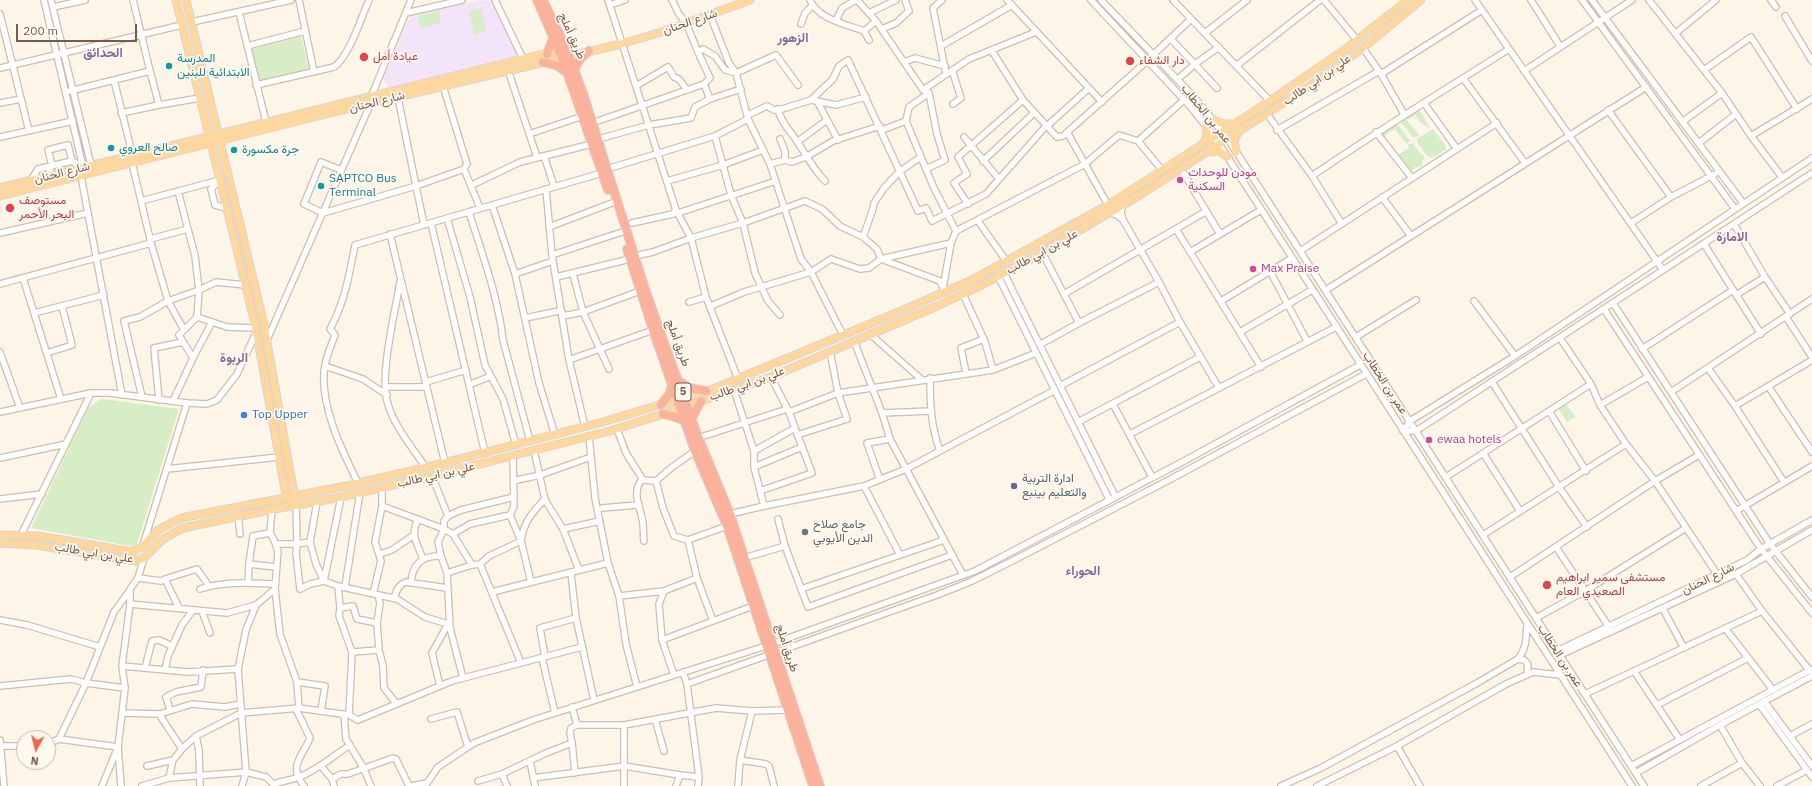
<!DOCTYPE html>
<meta charset="utf-8">
<style>
body{margin:0}
#map{position:relative;width:1812px;height:786px;overflow:hidden;background:#fdf5e8;font-family:"IBM Plex Sans",sans-serif}
canvas{display:block}
.north{position:absolute;left:16px;top:730px;width:40px;height:40px;box-sizing:border-box;background:#fff9f0;border:1px solid #cab9ae;border-radius:50%;rotate:187deg;font-size:11px;font-weight:700;line-height:16px;text-align:center;color:#7a5a4a}
.north::after{content:'';display:block;margin:auto;width:14px;height:18px;background:#ec6849;clip-path:polygon(50% 0,100% 100%,50% 72%,0 100%)}
.scale{position:absolute;left:16px;top:24px;width:121px;height:18px;box-sizing:border-box;border:2px solid #7a5a4a;border-top:0;padding-left:5px;font-size:12px;line-height:14px;white-space:nowrap;color:#7a5a4a;-webkit-text-stroke:3px #fff9f0;paint-order:stroke}
</style>
<div id="map">
<canvas width="1812" height="786"></canvas>
<div class="north">N</div>
<div class="scale">200 m</div>
</div>
<script>
const ctx = document.querySelector('canvas').getContext('2d');
ctx.lineJoin = 'round';
function fillPath(path, color) { ctx.fillStyle = color; ctx.fill(path, 'evenodd'); }
function strokePath(path, color, width, dash) { ctx.strokeStyle = color; ctx.lineWidth = width; ctx.lineCap = dash ? 'butt' : 'round'; ctx.setLineDash(dash || []); ctx.stroke(path); }
function drawText(font, color, halo, rows, align = 'center') {
  ctx.font = font + ' "IBM Plex Sans",Vazirmatn,sans-serif'; ctx.lineWidth = 3.5; ctx.setLineDash([]); ctx.textBaseline = 'middle'; ctx.strokeStyle = halo; ctx.fillStyle = color; for (const [text, x, y, turn = 0] of rows) {
    ctx.save(); ctx.translate(x, y); ctx.rotate((+turn || 0) * Math.PI / 180); ctx.textAlign = isNaN(turn) ? turn : align; if (halo) ctx.strokeText(text, 0, 0); ctx.fillText(text, 0, 0); ctx.restore();
  }
}
fillPath(new Path2D(`
 M479 0 492 1 516 52 515 57 389 88 383 79 406 24 411 16Z`), '#f2e5fa');
fillPath(new Path2D(`
 M481 8 486 32 474 35 469 11Z
 M439 11 441 23 421 28 418 16Z
 M301 35 309 70 259 81 251 47Z
 M1417 109 1423 115 1430 129 1419 121 1416 115 1407 120 1405 117Z
 M1405 118 1419 135 1414 138 1400 121Z
 M1397 123 1410 141 1406 144 1395 129 1383 137 1380 133Z
 M1433 129 1445 145 1446 150 1431 158 1427 156 1417 142V139Z
 M1412 143 1425 158 1422 161V165L1410 171 1398 155 1409 148 1408 145Z
 M102 399 179 409 136 547 31 528 88 408Z
 M1566 404 1575 417 1567 422 1559 409Z`), '#d7edc5');
const minor = new Path2D(`
 M44 0 83 167
 M51 0 91 165
 M133 0 150 71
 M299 0 314 72
 M495 0 523 59
 M608 0 676 210 691 238 706 297 738 379
 M672 0 679 14 686 23 698 52 703 49 715 56 725 70 736 73 776 55 798 85
 M810 0C818 19 845 24 864 31L869 40
 M857 0 876 21 923 90 929 93 937 134 945 160 926 169
 M942 0 933 8 946 74
 M1007 0 1102 102
 M1091 0 1189 105 1214 136 1632 786
 M1101 0 1195 98 1228 139 1644 786
 M1173 0 1270 101
 M1324 0 1357 40
 M1475 0 1663 270
 M1531 0 1560 46
 M1582 0 1735 209
 M1592 0 1743 203
 M1649 0 1722 93 1751 136 1782 177
 M1771 0 1776 7
 M610 5 625 0
 M53 7 85 0
 M239 12 266 122
 M406 13 462 0
 M869 13 896 0
 M0 14 29 131
 M710 15 729 63 736 73 748 119 770 164 801 259 811 272 843 335
 M1785 16 1812 61
 M836 21 842 8 856 0
 M192 22 291 0
 M801 24 805 13 812 6
 M882 29 896 23 909 11 905 0
 M864 31 876 21
 M1205 33 1247 0
 M1676 33 1716 0
 M1171 39 1217 88
 M247 46 305 31
 M941 46 1012 5
 M1363 48 1381 74 1404 114
 M992 51 1023 100 1057 137 1063 136 1147 61
 M1154 54 1191 19
 M904 62 915 58 945 66
 M1236 66 1320 0
 M0 68 182 25
 M508 70 537 157
 M952 70 961 98 953 104
 M1704 70 1751 37 1797 109
 M1524 71 1632 0
 M1381 74 1482 10
 M1463 78 1525 163
 M1178 79 1195 64 1219 47
 M114 80 130 145V152L128 156
 M256 85 334 67C349 57 361 18 369 0
 M636 86 668 67 674 77 679 79 687 90
 M923 90 969 59 1036 32
 M70 91 150 71 159 105 200 98
 M929 93 909 107 906 121 933 186 956 231
 M371 97 411 0
 M398 98 424 225
 M710 99 741 89
 M811 100 836 105 866 97
 M817 101 838 140
 M0 103 21 99
 M1424 103 1457 149
 M778 109C780 121 790 131 797 141 806 155 813 169 825 181
 M1608 110 1671 197
 M121 113 159 105
 M1267 114 1312 176 1342 224
 M748 115 767 106 774 110 782 109 811 100 833 79 839 66 848 60 918 211 926 208 932 221 986 194 1046 126
 M598 121 704 84
 M1682 122 1722 93
 M1047 126 1089 88
 M882 130 906 121
 M1277 130 1379 71
 M1067 132 1108 205
 M1376 132 1412 178
 M529 134 583 116
 M715 136 731 195 743 223 755 273 768 301 780 315
 M1751 136 1812 99
 M0 137 73 121
 M964 137 999 179
 M598 139 649 125 691 118 695 107 710 99 704 84 710 78 698 52
 M780 139 785 151V160
 M1138 141 1184 100
 M797 142 827 120
 M1699 143 1736 114
 M544 156 554 186
 M983 161 1034 113
 M770 164 785 160 792 162 806 157 833 141 880 126
 M464 169 480 208
 M607 169 715 136 748 119
 M1181 169 1220 234
 M341 170 321 162 304 204 323 213 416 186 464 169 467 164 443 86
 M81 176 122 395
 M1312 176C1376 132 1443 91 1509 49
 M47 177 52 165 48 150 68 145 72 161
 M31 180 38 169 72 161 83 167
 M667 181 723 165 763 150
 M472 185 520 162 592 144
 M546 189 552 255 569 360 585 427
 M178 191 195 256 199 290 197 317
 M1382 197 1411 236
 M141 201 220 180 211 189 215 205 227 208
 M968 204 954 183 967 174 958 157 1023 100
 M492 205 515 274 539 383 555 435
 M469 212C482 254 498 296 503 340L530 441
 M678 213 776 181
 M1110 213 1117 215 1123 220 1121 212 1122 206
 M447 218 470 297 485 365 503 399 516 445
 M978 221 1007 262
 M431 223 485 453
 M632 223 673 214 676 210
 M1631 223 1671 197 1715 174
 M1734 224 1765 277 1790 314
 M549 227 612 203
 M1176 229 1261 367
 M0 233 88 213
 M390 234 445 463
 M863 237 873 209 874 203 884 188 900 171 921 157
 M150 239 188 229
 M151 243 168 301 199 290 216 282 245 285
 M1704 244 1761 334
 M1300 251 1497 123
 M1190 252 1261 210
 M552 255 622 232
 M635 256 653 252 691 238 743 223 805 201 822 209 840 226 863 237 877 249 881 259 951 243 956 231 1085 164 1119 135 1138 141 1162 170
 M1270 271 1307 341
 M1004 273 1115 496
 M515 274 553 261
 M573 274 583 312 609 369
 M998 276 1109 499
 M556 277 630 259
 M23 278 61 399
 M400 282C395 312 380 373 387 401 393 425 412 447 426 468
 M0 284 151 243 132 163
 M943 288 951 243
 M1326 290 1646 87
 M963 294 985 342 993 370
 M1064 294 1205 212
 M1736 295 1765 277
 M1221 301 1292 258
 M1474 301 1515 356
 M689 302 706 297
 M1613 303 1770 544 1812 597
 M711 306 744 292 811 272 831 259 860 269 869 268 881 259 940 281 945 292
 M1604 309 1761 549 1812 613
 M34 313 104 295
 M563 316 583 312 640 291
 M1786 317 1812 357
 M525 318 559 311 562 312
 M1180 322 1219 388 1336 327
 M1079 323 1159 282
 M1240 332 1312 290
 M870 334 921 379
 M1356 337 1416 300
 M1560 338 1591 384 1600 405 1626 444 1655 481 1717 574
 M267 340 370 105
 M854 341 882 413 890 439 963 575
 M1041 344 1079 323 1042 252
 M1642 349 1733 290
 M0 352 20 408
 M47 353 72 345 62 306
 M193 358 212 322
 M569 360 653 330
 M325 366 363 379 387 395
 M1708 368 1735 406 1782 479
 M966 373 961 348 984 339
 M930 378C930 403 931 427 940 451
 M426 382 466 370
 M1492 382 1559 487 1587 527
 M469 385 491 376
 M1060 386 1180 322 1159 282 1123 220
 M1768 386 1812 452
 M386 387H427
 M734 390 754 451V467L764 506
 M1671 392 1812 299
 M142 397 124 321 140 317 168 301 184 330
 M159 400 154 348 183 342
 M173 401 193 358 179 335 197 317 227 327 255 328
 M1113 404 1152 477
 M1600 405 1648 377
 M1735 406 1812 360
 M1549 411 1586 471
 M0 412 91 393H110L187 403 207 404 217 400 237 374 256 333
 M789 412 838 393 993 370 1036 353
 M882 413 931 411
 M1078 422 1200 357
 M617 429 626 453 643 480 656 481 663 508 674 536 688 540 727 526
 M1403 431 1410 421 1515 356 1812 158
 M1403 431H1416L1812 173
 M1130 434 1219 388
 M797 435 847 419 838 393 830 351
 M589 436 595 498 608 563 619 596 626 644 637 687
 M698 438 787 409
 M534 450 545 500 563 529 579 570
 M754 451 795 428
 M1483 453 1520 511
 M513 456 514 506 510 515 521 541 531 582
 M0 458 66 444
 M754 467 802 447
 M167 469 279 457
 M432 476 448 516 444 521V529L453 534 472 565 480 564 521 663
 M1446 477 1591 384
 M642 479C632 492 639 504 642 518 644 525 643 534 644 541
 M517 480 540 475 591 457
 M880 480 867 443 890 439
 M656 481 671 468 695 451
 M358 483C342 451 318 402 325 365 327 355 331 345 335 335L330 329C345 302 349 275 355 245L602 173
 M864 486 900 555
 M760 491 812 473 789 412 771 377
 M0 499 42 494
 M382 506 444 529 438 542 441 556 447 573 450 628 463 678
 M602 508 637 505
 M1736 511 1812 466
 M730 514 764 506 864 486 906 469 1055 390
 M238 516 240 534
 M448 516 461 510 510 498 514 495
 M418 519C410 535 417 543 423 559
 M778 519 785 546 808 607 952 555
 M563 529 600 521
 M453 534 470 524 510 515
 M21 535 91 393
 M1483 535 1626 444
 M688 540 697 578 713 621
 M310 542 297 544 296 553 300 589 310 584 324 581 341 497
 M276 544H297L296 505
 M143 545 187 403
 M1556 547 1609 627
 M380 554 392 550 414 535
 M744 558 785 546
 M249 564 276 567
 M480 564 489 556 521 541C524 521 532 513 545 499
 M447 573 472 565
 M571 573 576 618 594 700
 M1736 574 1762 611 1810 671
 M1510 577 1655 481 1699 455
 M138 578 161 581 165 579 179 608
 M165 579 197 569 209 586
 M248 583 249 564 253 536 270 533
 M411 583C412 565 422 555 441 556
 M338 586 397 599 425 617 448 624 450 628
 M345 587 360 492
 M200 589C223 581 250 583 274 584
 M275 589 280 634 297 682 299 708
 M801 589 944 540
 M492 592 608 563
 M373 594 381 561 375 542 382 506V487
 M378 595 380 603 377 623 379 650 383 666 384 688 396 703
 M619 596 664 591
 M394 598C397 590 398 585 406 582L447 588
 M130 604 227 613 256 605
 M340 608 353 606 357 619 377 623
 M1663 609 1684 648
 M202 611 210 633
 M1536 618 1585 591 1686 528
 M0 620 27 625 100 647
 M1725 628 1773 690
 M662 640 753 606
 M1557 651 1747 560 1761 549 1812 520
 M352 652 379 650
 M1560 655 1736 574 1812 530
 M545 657 540 628 576 618
 M542 658 555 713
 M1518 659 1524 660 1528 664 1527 675
 M122 666 188 672 238 669
 M145 668 152 641 159 640 172 646
 M165 670 168 656 182 625 193 610
 M1634 671 1680 740
 M683 672 687 684 699 777 698 786
 M674 675 662 640 659 604 664 591 697 578
 M297 682 325 686 321 711
 M687 684 937 595 972 581 1012 561 1167 481 1366 374
 M0 686 71 679 86 683 125 688
 M440 686 432 653 448 624
 M1585 694 1762 611
 M1764 701 1812 766
 M1759 704 1812 777
 M1657 705 1748 658
 M572 707 577 725H624L716 708 752 711 788 710
 M296 709 310 738C302 757 288 766 304 786
 M170 710 166 697 176 692 201 687 203 670
 M122 713 160 714 192 704 225 707 240 704
 M159 714 182 749
 M344 714 346 739 363 767 371 786
 M349 715 358 720 452 681 582 647
 M431 719 457 712 468 747
 M655 719 664 751
 M1720 725 1742 763 1760 786
 M196 736 199 751 200 786
 M1790 736 1812 724
 M59 739 118 747 102 786
 M0 740 4 786
 M572 743 575 773
 M48 744 59 739 86 683 114 612 130 590
 M1 746H24
 M1397 746 1420 786
 M740 760 766 764 769 766 774 786
 M530 761 535 786
 M147 766 173 760
 M321 766 332 779 334 786
 M1631 766 1812 669
 M1636 773 1720 725 1812 676
 M169 778 173 760 182 749 196 736 241 713 299 708 349 715 352 652 339 616 340 608 338 586 324 581 316 564 310 542 317 502
 M533 778 624 766 680 775 699 777
 M332 779 341 774H348L393 758 396 759 409 786
 M478 781 502 774
 M274 784C282 781 291 780 299 777 318 770 333 756 350 745
 M121 786 118 747 125 688 122 666 130 604V589L138 578 144 558
 M142 786 169 778 246 772 266 777 275 786
 M242 786 246 772 238 669 246 630 256 605 275 589 278 551 274 540 270 533 272 509
 M411 786 427 783
 M425 786 438 767 474 743 533 720 766 646 975 571 1184 461 1360 365
 M507 786 502 774 546 753 572 743 570 733 571 728 577 725
 M624 786V725
 M676 786 680 775
 M738 786 740 760 752 711
 M1281 786 1321 768 1477 683 1518 659C1527 648 1526 637 1527 624
 M1317 786 1397 746 1506 684 1533 672 1560 675
 M1701 786 1742 763
 M1777 786 1807 770`);
const major = new Path2D(`
 M176 0 255 324 287 501
 M186 0 263 320 295 499
 M1213 120 1224 124H1233
 M1204 142 1207 135 1206 125
 M1210 152 1219 151 1228 157
 M1236 152 1234 140 1238 133
 M0 188 563 49
 M0 196 314 117 621 44 662 32 750 0
 M0 535 39 536 133 552 143 546 158 530 181 518 351 485 436 465 599 423 713 389 894 314 974 279 1108 205 1270 101 1347 48 1408 0
 M0 543 36 545 136 561 144 558 163 539 183 528 269 510 341 497 432 476 610 431 663 414 771 377 935 307 976 288 1027 261 1140 195 1311 85 1363 48 1421 0`);
const highway = new Path2D(`
 M537 0 562 58 608 190
 M543 0 566 48 584 96 645 289 697 434 730 514 820 786
 M547 54 553 38
 M543 62 558 66 567 73
 M574 70 580 59 589 51
 M627 249 653 330 695 451 727 526 813 786
 M679 381 689 388 706 391
 M661 405 670 393 672 385
 M663 414 675 417 685 421
 M692 418 701 401`);
strokePath(minor, '#d1bcad', 8);
strokePath(major, '#dcd4d0', 9);
strokePath(highway, '#dcd4d0', 10);
strokePath(minor, '#fff', 5.5);
strokePath(major, '#fed79f', 7);
strokePath(highway, '#fab29d', 8);
for (const [x, y, r, color] of [
 [364,57,5,"#e0444e"],
 [1130,61,5,"#e0444e"],
 [169,66,4,"#0f9aa8"],
 [111,148,4,"#0f9aa8"],
 [234,150,4,"#0f9aa8"],
 [1180,180,4,"#d1479c"],
 [321,186,4,"#0f9aa8"],
 [10,208,5,"#e0444e"],
 [1253,269,4,"#d1479c"],
 [244,415,4,"#3f7fe0"],
 [1429,440,4,"#d1479c"],
 [1014,486,4,"#5c6f8a"],
 [805,532,4,"#6b7280"],
 [1547,585,5,"#e0444e"]
]) { const dot = new Path2D(); dot.arc(x, y, r, 0, 2 * Math.PI); ctx.fillStyle = color; ctx.fill(dot); strokePath(dot, '#fff9f0', 1.5); }
for (const [x, y, w] of [
 [683,392,16]
]) { const box = new Path2D(); box.roundRect(x - w / 2, y - 9, w, 18, 3); ctx.fillStyle = '#fff9f0'; ctx.fill(box); strokePath(box, '#7a5a4a', 1); }
drawText('bold 11px', '#7a5a4a', null, [
 ["5",683,392]
]);
drawText('12px', '#7a5a4a', '#fff9f0', [
 ["شارع الحنان",690,22,-19],
 ["طريق أملج",572,36,66],
 ["علي بن ابي طالب",1317,80,-35],
 ["شارع الحنان",377,102,-14],
 ["عمر بن الخطاب",1206,114,51],
 ["شارع الحنان",62,173,-14],
 ["علي بن ابي طالب",1042,252,-29],
 ["طريق أملج",678,343,70],
 ["عمر بن الخطاب",1385,383,57],
 ["علي بن ابي طالب",747,384,-20],
 ["علي بن ابي طالب",436,475,-13],
 ["علي بن ابي طالب",94,553,9],
 ["شارع الحنان",1708,579,-26],
 ["طريق أملج",787,648,72],
 ["عمر بن الخطاب",1560,656,57]
]);
drawText('12px', '#be3a42', '#fff9f0', [
 ["عيادة أمل",373,57],
 ["دار الشفاء",1139,61],
 ["مستوصف",19,201],
 ["البحر الأحمر",19,215],
 ["مستشفى سمير ابراهيم",1556,578],
 ["الصعيدي العام",1556,592]
], 'left');
drawText('12px', '#0d838f', '#fff9f0', [
 ["المدرسة",177,59],
 ["الابتدائية للبنين",177,73],
 ["صالح العروي",119,148],
 ["جرة مكسورة",242,150],
 ["SAPTCO Bus",329,179],
 ["Terminal",329,193]
], 'left');
drawText('12px', '#b23c85', '#fff9f0', [
 ["مودن للوحدات",1188,173],
 ["السكنية",1188,187],
 ["Max Praise",1261,269],
 ["ewaa hotels",1437,440]
], 'left');
drawText('12px', '#366cbe', '#fff9f0', [
 ["Top Upper",252,415]
], 'left');
drawText('12px', '#4e5e75', '#fff9f0', [
 ["ادارة التربية",1022,479],
 ["والتعليم بينبع",1022,493]
], 'left');
drawText('12px', '#5b616d', '#fff9f0', [
 ["جامع صلاح",813,525],
 ["الدين الأيوبي",813,539]
], 'left');
drawText('bold 13px', '#88669d', '#fff9f0', [
 ["الزهور",793,38],
 ["الحدائق",103,53],
 ["الامارة",1732,237],
 ["الربوة",234,358],
 ["الحوراء",1083,571]
]);
</script>
